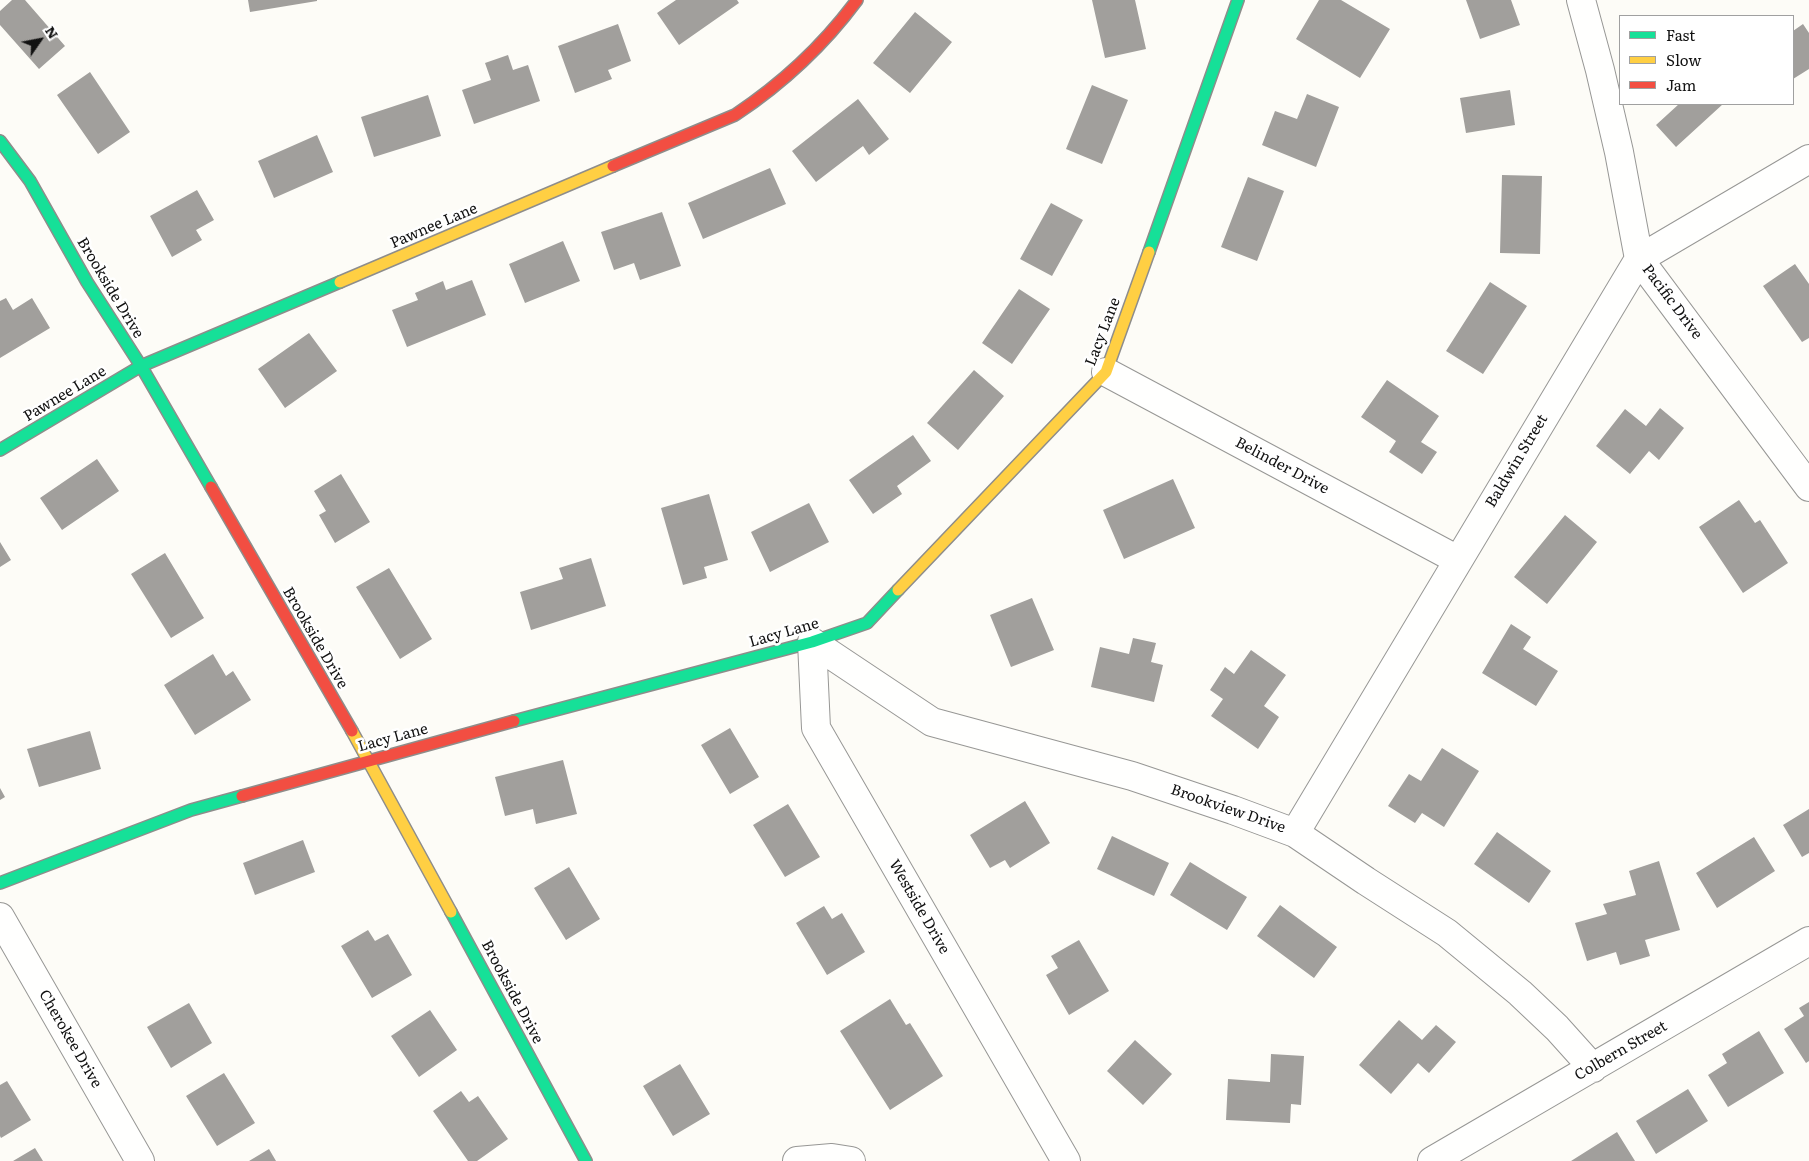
<!DOCTYPE html>
<style>
body{margin:0}
#map{position:relative;width:1809px;height:1161px;overflow:hidden;background:#fdfcf7;font-family:Literata,serif}
canvas{display:block}
.legend{position:absolute;left:1619px;top:15px;width:175px;height:90px;box-sizing:border-box;background:#fff;border:1px solid #a0a0a0;margin:0;padding:6px 9px;list-style:none;font-size:15px;color:#111}
.legend li{display:flex;align-items:center;gap:10px;height:25px}
.legend b{width:25px;border:1px solid #a0a0a0}
.north{position:absolute;left:15px;top:15px;width:50px;height:50px;-webkit-text-stroke:4px #fff;paint-order:stroke;rotate:57deg;font-size:14px;font-weight:700;line-height:20px;text-align:center;color:#111}
.north::after{content:'';display:block;margin:auto;width:18px;height:22px;background:#111;clip-path:polygon(50% 0,100% 100%,50% 72%,0 100%)}
</style>
<div id="map">
<canvas width="1809" height="1161"></canvas>
<ul class="legend">
<li><b style="height:6px;background:#16e098"></b>Fast</li>
<li><b style="height:6px;background:#ffcf43"></b>Slow</li>
<li><b style="height:6px;background:#f24e42"></b>Jam</li>
</ul>
<div class="north">N</div>
</div>
<script>
const ctx = document.querySelector('canvas').getContext('2d');
ctx.lineJoin = 'round';
function fillPath(path, color) { ctx.fillStyle = color; ctx.fill(path, 'evenodd'); }
function strokePath(path, color, width, dash) { ctx.strokeStyle = color; ctx.lineWidth = width; ctx.lineCap = dash ? 'butt' : 'round'; ctx.setLineDash(dash || []); ctx.stroke(path); }
function drawText(font, color, halo, rows, align = 'center') {
  ctx.font = font + ' Literata,serif'; ctx.lineWidth = 5; ctx.setLineDash([]); ctx.textBaseline = 'middle'; ctx.strokeStyle = halo; ctx.fillStyle = color; for (const [text, x, y, turn = 0] of rows) {
    ctx.save(); ctx.translate(x, y); ctx.rotate((+turn || 0) * Math.PI / 180); ctx.textAlign = isNaN(turn) ? turn : align; if (halo) ctx.strokeText(text, 0, 0); ctx.fillText(text, 0, 0); ctx.restore();
  }
}
fillPath(new Path2D(`
 M12 0H25L65 46 39 69 0 25V11Z
 M248 0H317V1L250 12Z
 M676 0H737L739 3 679 45 657 13Z
 M1092 0H1135L1146 49 1105 58Z
 M1319 0H1341L1390 29 1360 78 1296 39Z
 M1466 0H1511L1520 25 1480 39Z
 M915 12 952 42 910 93 873 63Z
 M618 24 631 61 608 70 612 79 575 93 558 46Z
 M1803 24 1809 33V69L1793 79V31Z
 M508 55 513 70 528 65 540 101 474 124 462 90 491 80 485 63Z
 M90 72 130 132 98 154 57 95Z
 M1092 85 1128 100 1102 164 1066 149Z
 M1510 90 1515 125 1466 133 1460 98Z
 M1307 94 1339 107 1316 167 1262 145 1275 111 1297 119Z
 M428 95 441 136 374 157 361 117Z
 M858 99 889 139 869 155 863 146 816 182 792 151Z
 M1679 104H1723L1676 147 1656 125Z
 M317 135 333 172 274 198 258 161Z
 M770 168 786 204 703 239 688 203Z
 M1502 175 1542 176 1540 254 1500 253Z
 M1248 177 1284 191 1257 261 1221 247Z
 M197 190 214 220 196 230 202 240 172 257 150 216Z
 M1051 203 1083 220 1052 276 1020 259Z
 M662 212 681 266 640 280 634 263 614 270 601 232Z
 M563 241 580 281 525 303 509 264Z
 M1795 264 1809 284V338L1802 342 1763 286Z
 M472 280 486 315 407 347 392 310 418 300 415 293 443 281 446 290Z
 M1490 282 1527 306 1483 374 1446 351Z
 M1019 289 1050 309 1012 364 982 343Z
 M6 298 13 310 32 298 50 328 0 358V301Z
 M309 333 337 371 285 408 258 369Z
 M974 370 1004 396 958 450 927 423Z
 M1387 380 1439 416 1421 442 1437 452 1422 474 1389 452 1396 441 1361 417Z
 M1660 408 1684 428 1659 460 1649 451 1630 474 1596 446 1625 409 1646 426Z
 M913 435 931 461 897 486 902 494 873 514 849 480Z
 M97 459 119 491 62 530 40 498Z
 M341 474 370 522 335 543 319 515 326 511 314 491Z
 M1173 479 1195 528 1124 559 1103 510Z
 M709 494 728 560 704 567 707 578 683 585 661 508Z
 M1739 500 1755 523 1760 520 1788 563 1743 593 1699 527Z
 M809 503 829 542 770 572 751 532Z
 M1565 515 1597 542 1547 604 1514 577Z
 M0 542 11 560 0 567Z
 M165 553 204 618 171 638 131 574Z
 M591 558 606 606 531 630 520 592 563 579 559 568Z
 M389 568 432 639 400 659 356 587Z
 M1032 598 1054 650 1011 667 990 615Z
 M1511 624 1531 637 1523 649 1558 671 1536 706 1482 673Z
 M1133 638 1156 643 1151 662 1163 665 1154 702 1091 687 1100 647 1129 654Z
 M1251 650 1286 675 1264 706 1279 717 1258 749 1211 716 1223 699 1210 690 1225 667 1234 674Z
 M213 654 226 676 233 671 251 700 195 735 164 685Z
 M730 728 759 777 730 794 701 745Z
 M90 731 101 769 39 787 27 749Z
 M1442 748 1479 771 1444 827 1422 813 1415 823 1388 806 1409 774 1421 781Z
 M563 760 577 814 536 824 533 809 505 816 495 777Z
 M0 788 5 797 0 800Z
 M1025 801 1050 843 1010 868 1005 860 990 868 970 835Z
 M788 804 820 857 785 877 753 825Z
 M1809 809V853L1802 857 1783 825Z
 M1497 832 1551 871 1529 903 1474 864Z
 M1112 836 1169 863 1154 896 1097 869Z
 M1754 837 1775 871 1717 908 1696 873Z
 M303 840 315 872 255 895 243 863Z
 M1659 861 1680 930 1645 940 1650 956 1620 965 1616 952 1587 961 1575 923 1607 914 1603 904 1636 895 1629 871Z
 M1190 862 1247 897 1227 930 1170 895Z
 M569 867 600 919 566 940 534 888Z
 M1280 905 1337 947 1314 978 1257 936Z
 M824 906 832 919 842 913 865 952 827 975 796 923Z
 M368 930 375 941 388 934 412 975 372 998 341 946Z
 M1079 940 1109 991 1069 1015 1046 975 1058 968 1051 956Z
 M890 999 906 1025 910 1023 943 1076 890 1110 840 1031Z
 M1809 1002V1061L1806 1063 1784 1029 1804 1016 1799 1008Z
 M189 1003 212 1043 171 1068 147 1027Z
 M430 1010 457 1050 419 1077 391 1036Z
 M1399 1020 1422 1040 1436 1025 1456 1042 1429 1073 1418 1063 1391 1094 1359 1065Z
 M1759 1031 1784 1073 1728 1107 1708 1075 1727 1063 1722 1054Z
 M1135 1040 1172 1074 1143 1105 1107 1071Z
 M1271 1054 1304 1056 1301 1105 1291 1104 1290 1123 1226 1120 1228 1079 1270 1082Z
 M680 1064 710 1114 673 1136 643 1086Z
 M224 1073 255 1123 217 1146 186 1096Z
 M7 1081 31 1120 1 1138 0 1136V1085Z
 M1688 1089 1708 1121 1656 1154 1636 1121Z
 M461 1091 469 1102 478 1096 508 1139 477 1161H468L433 1111Z
 M1617 1132 1635 1161H1571Z
 M35 1148 43 1161H13Z
 M269 1149 276 1161H249Z`), '#a19f9c');
const street = new Path2D(`
 M1581 0 1600 70 1619 152 1639 259 1809 487
 M1106 372 1458 560
 M812 642 932 722 1132 776 1233 810 1295 833 1366 881 1447 933 1520 993 1557 1028 1593 1068
 M812 642 816 728 1066 1161
 M1295 833 1639 259 1809 159
 M0 917 140 1161
 M797 1161 832 1158 851 1161
 M1432 1161 1809 941`);
const fast = new Path2D(`
 M0 141 30 181 87 282 141 366 211 487
 M1149 252 1238 0
 M0 450 141 366 340 282
 M514 721 812 642 867 623 898 590
 M0 883 191 810 242 796
 M451 912 586 1161`);
const slow = new Path2D(`
 M340 282 613 166
 M898 590 1106 372 1149 252
 M352 731 451 912`);
const jam = new Path2D(`
 M613 166 735 115C783 83 823 46 857 0
 M211 487 352 731
 M242 796 514 721`);
strokePath(street, '#979795', 30);
strokePath(fast, '#8e8d8b', 14);
strokePath(slow, '#8e8d8b', 14);
strokePath(jam, '#8e8d8b', 14);
strokePath(street, '#fffffe', 28);
strokePath(fast, '#16e098', 11);
strokePath(slow, '#ffcf43', 11);
strokePath(jam, '#f24e42', 11);
drawText('15px', '#111', '#fff', [
 ["Pawnee Lane",434,226,-23],
 ["Brookside Drive",110,288,59],
 ["Pacific Drive",1672,302,53],
 ["Lacy Lane",1103,332,-69],
 ["Pawnee Lane",65,394,-31],
 ["Baldwin Street",1517,461,-59],
 ["Belinder Drive",1282,466,28],
 ["Lacy Lane",784,633,-16],
 ["Brookside Drive",315,638,60],
 ["Lacy Lane",393,738,-15],
 ["Brookview Drive",1228,809,19],
 ["Westside Drive",919,907,60],
 ["Brookside Drive",512,992,62],
 ["Cherokee Drive",70,1039,60],
 ["Colbern Street",1621,1051,-30]
]);
</script>
